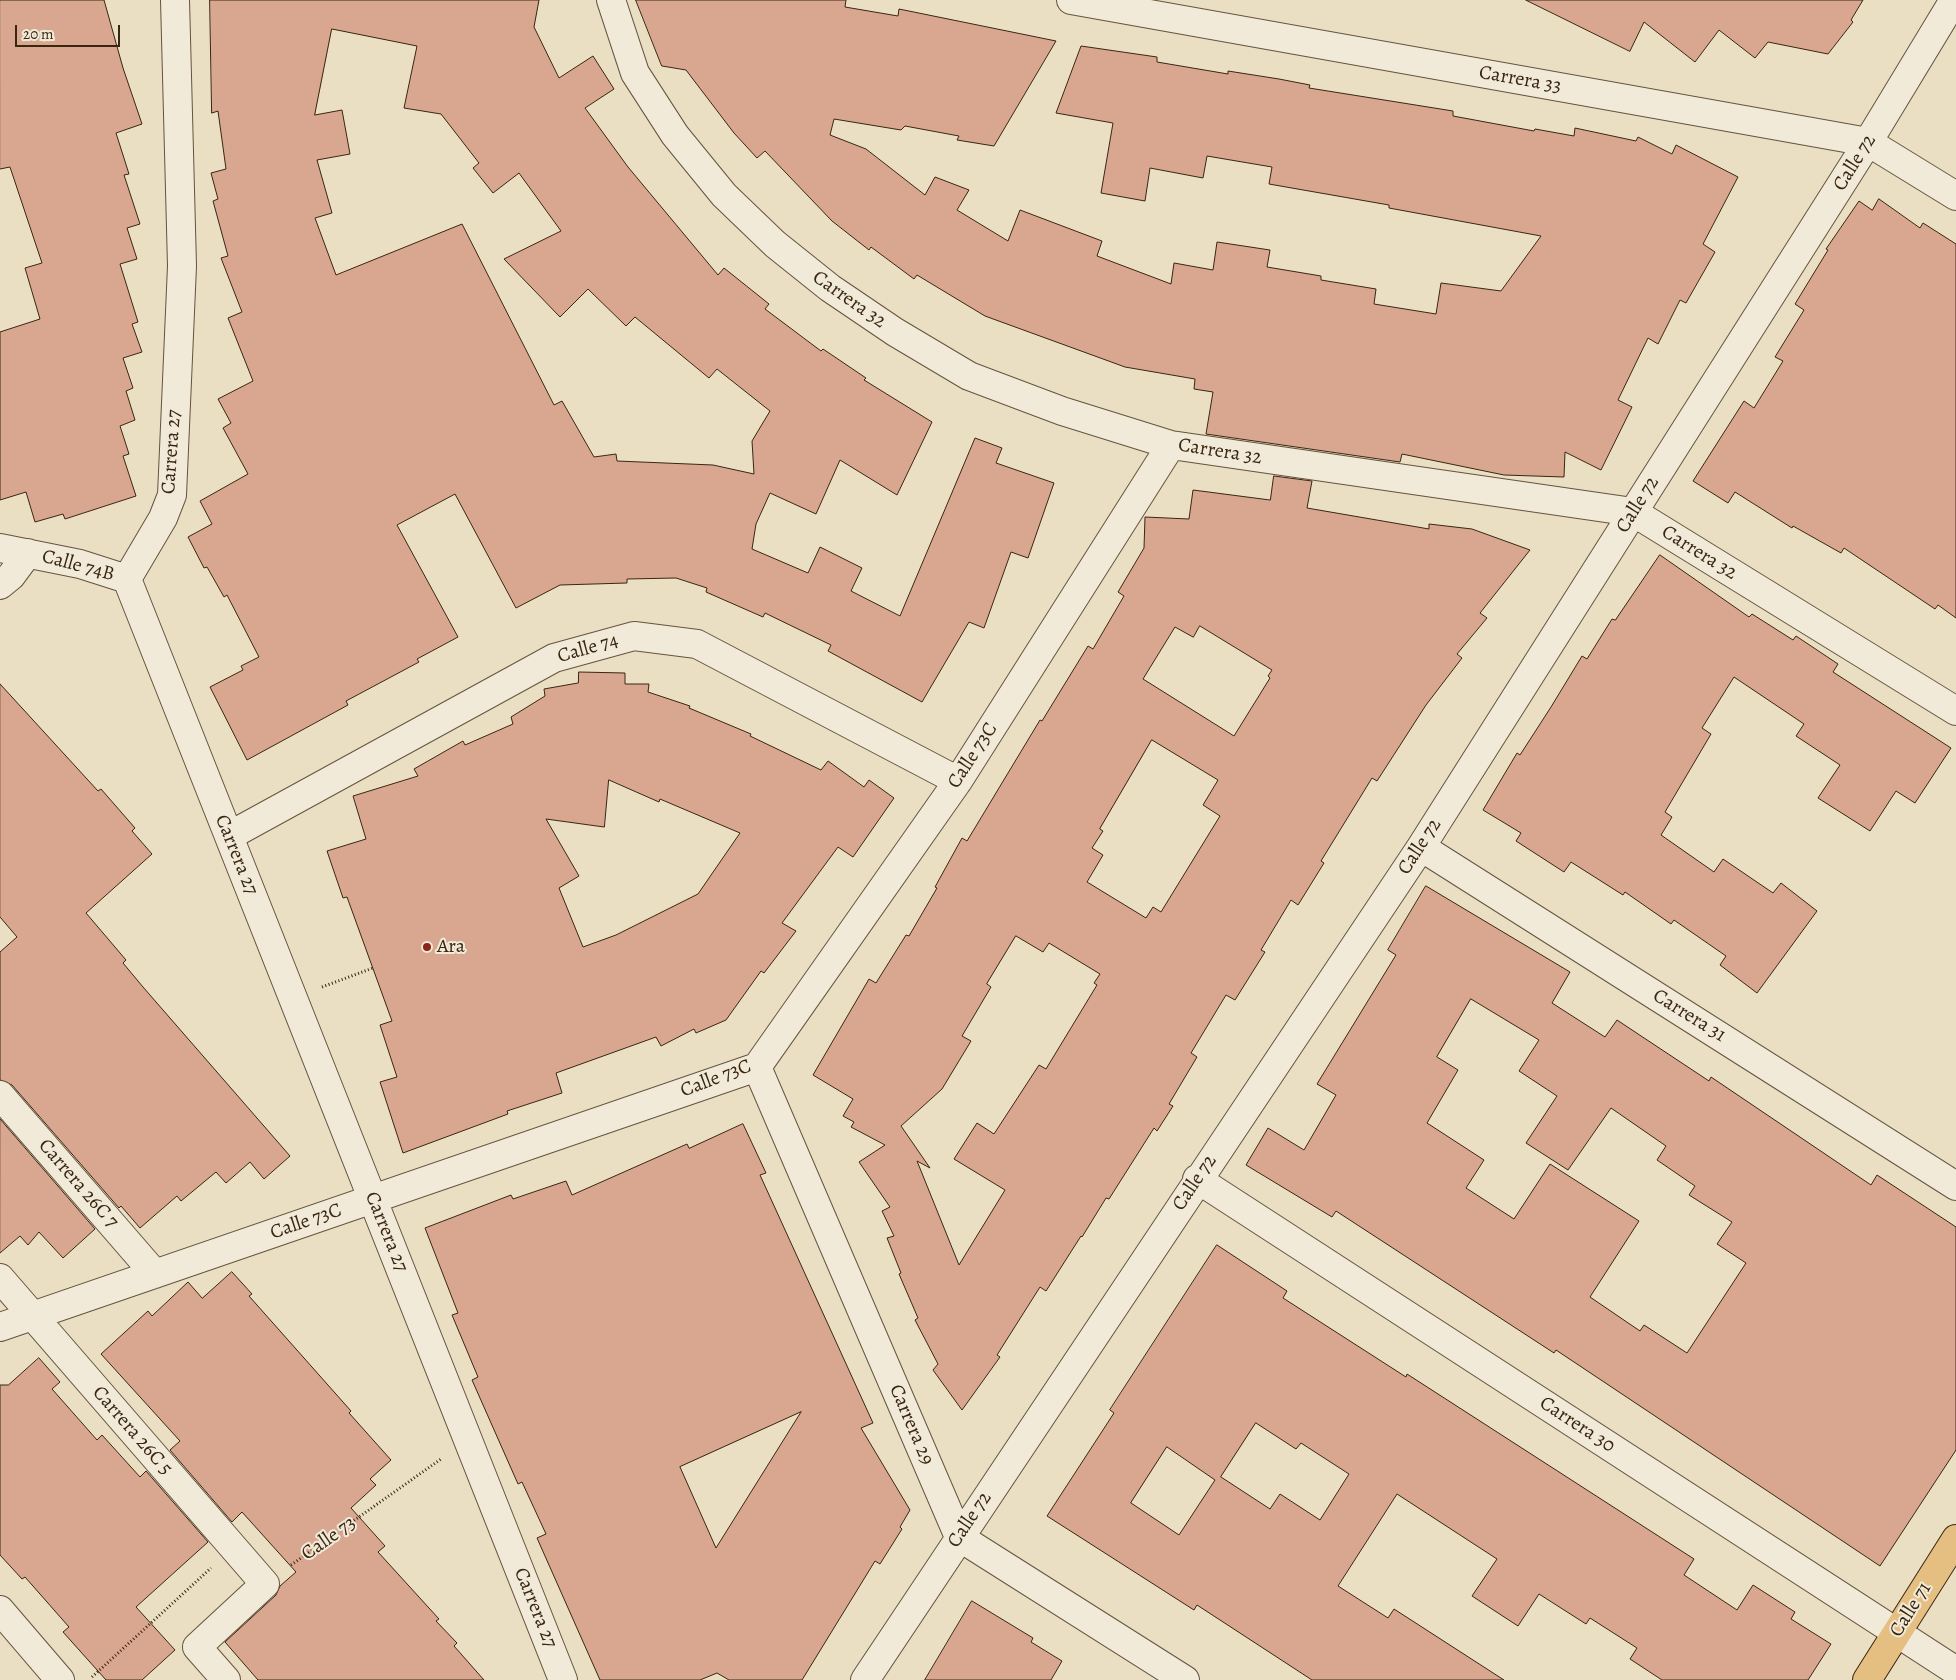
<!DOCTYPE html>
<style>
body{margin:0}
#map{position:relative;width:1956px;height:1680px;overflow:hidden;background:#eadec3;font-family:Alegreya,serif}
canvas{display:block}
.scale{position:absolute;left:15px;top:25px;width:105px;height:22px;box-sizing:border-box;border:2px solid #392611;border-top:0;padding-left:6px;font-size:15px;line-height:18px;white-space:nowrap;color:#392611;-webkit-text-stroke:4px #f1ead8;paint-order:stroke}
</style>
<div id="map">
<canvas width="1956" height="1680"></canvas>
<div class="scale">20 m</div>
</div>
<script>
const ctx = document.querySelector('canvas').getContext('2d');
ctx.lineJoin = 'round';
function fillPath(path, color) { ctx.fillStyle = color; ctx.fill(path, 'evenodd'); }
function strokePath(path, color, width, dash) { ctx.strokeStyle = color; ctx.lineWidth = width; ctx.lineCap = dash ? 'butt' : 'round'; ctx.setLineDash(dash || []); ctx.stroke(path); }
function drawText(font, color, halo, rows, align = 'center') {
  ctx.font = font + ' Alegreya,serif'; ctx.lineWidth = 4; ctx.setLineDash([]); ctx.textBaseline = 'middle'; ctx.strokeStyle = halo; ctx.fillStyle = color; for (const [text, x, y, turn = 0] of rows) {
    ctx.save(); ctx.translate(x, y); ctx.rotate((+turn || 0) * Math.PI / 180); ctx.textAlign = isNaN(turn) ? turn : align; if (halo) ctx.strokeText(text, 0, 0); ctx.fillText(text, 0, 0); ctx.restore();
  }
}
const building = new Path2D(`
 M0 0H104L123 68 142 124 116 133 129 174 124 175 140 224 127 228 137 259 120 264 138 322 132 324 142 352 123 358 133 388 126 391 135 420 120 426 129 454 123 456 136 496 65 519 63 514 35 522 26 492 0 500V332L40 319 25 268 42 263 10 167 0 169Z
 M210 0H539L534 27 559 78 593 56 614 89 585 108 628 167 718 275 724 268 769 304 765 309 821 351 823 349 866 378 864 380 932 422 897 495 840 460 816 514 770 493 756 524 752 549 808 573 820 547 862 568 851 591 900 616 975 438 1002 448 996 463 1054 483 1028 558 1011 552 984 628 969 622 922 702 828 651 831 645 765 613 763 617 706 592 707 588 676 578 627 579V583L560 585 516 608 455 494 397 525 458 637 417 659 419 662 346 701 348 705 247 760 210 687 243 670 241 666 259 657 227 595 224 597 207 567 204 568 188 537 212 524 200 501 248 474 223 428 231 423 218 399 253 381 228 318 242 312 221 258 228 256 213 201 218 199 211 173 226 169 218 111 212 113ZM332 29 417 46 404 108 441 114 479 163 473 168 493 193 519 173 561 231 504 259 560 317 588 289 626 326 635 317 709 378 717 369 770 411 752 441 754 474 713 465 617 461 616 454 594 457 562 401 554 405 462 224 336 275 315 218 332 213 317 160 350 154 342 110 315 115Z
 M636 0H846L845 7 898 16 899 9 1056 41 994 146 957 140 959 136 905 126 901 130 834 119 830 135 866 149 925 195 935 177 969 190 957 210 1008 241 1020 210 1102 241 1097 256 1171 284 1174 263 1213 270 1217 242 1270 250 1267 267 1321 276V280L1376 289 1374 304 1436 314 1441 283 1501 291 1541 236 1389 208V205L1269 184 1272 167 1207 156 1203 178 1150 168 1145 201 1101 193 1113 123 1056 113 1081 46 1157 57V62L1228 74V71L1279 79 1310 85 1309 88 1453 111V116L1534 131 1535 129 1574 136 1575 128 1636 141 1638 137 1672 154 1676 145 1738 177 1703 244 1715 252 1686 303 1680 300 1658 344 1648 338 1618 400 1632 407 1601 470 1565 452 1564 477 1504 475 1402 454 1400 462 1206 434 1213 392 1194 389 1195 379 1125 367 985 316 917 275 914 279 871 247 869 250 832 221 765 151 757 158 734 133 686 70 662 66Z
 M1526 0H1863L1851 20 1853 22 1828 54 1768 42 1755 58 1719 30 1695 62 1644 22 1630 51Z
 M1879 199 1920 228 1923 223 1956 244V618L1938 605 1935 609 1844 548 1841 553 1793 526 1792 528 1735 492 1728 503 1693 481 1744 401 1754 408 1783 361 1775 357 1804 310 1795 304 1828 250 1826 249 1859 201 1872 210Z
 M1274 476 1312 481 1307 508 1429 529V524L1472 529 1530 550 1480 613 1487 618 1457 654 1462 658 1426 705 1377 781 1372 778 1321 861 1324 863 1298 905 1291 900 1261 950 1265 952 1235 1000 1226 995 1191 1053 1197 1057 1169 1104 1173 1106 1157 1131 1154 1128 1109 1199 1106 1198 1082 1237 1081 1236 1046 1291 1040 1287 997 1355 1000 1357 962 1410 933 1370 938 1364 915 1320 918 1318 899 1274 901 1273 887 1238 894 1236 882 1211 890 1207 859 1162 885 1145 851 1127 854 1122 843 1116 853 1099 813 1075 869 979 876 983 906 935 909 936 937 888 935 887 962 838 967 841 1040 720 1042 721 1088 646 1093 649 1124 596 1118 592 1144 548 1145 517 1189 519 1193 490 1270 500ZM1200 626 1272 670 1268 676 1270 678 1234 736 1143 679 1175 627 1193 637ZM1152 740 1218 780 1203 805 1220 816 1161 912 1153 907 1146 918 1087 882 1103 855 1092 848 1103 831 1100 829ZM1016 936 1043 952 1049 943 1100 974 1094 983 1097 985 1046 1069 1039 1065 994 1134 977 1123 954 1159 1005 1190 959 1265 917 1161 930 1168 901 1126 942 1089 971 1041 962 1036 991 987 987 984Z
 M1660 555 1749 617 1752 614 1793 640 1796 636 1838 664 1833 672 1951 748 1915 803 1896 791 1870 831 1818 798 1840 765 1796 736 1804 724 1734 677 1702 728 1711 734 1665 812 1672 817 1661 835 1714 872 1723 859 1773 893 1781 883 1817 911 1757 993 1720 965 1726 956 1674 920 1671 924 1625 892 1623 895 1571 862 1564 872 1516 841 1521 833 1483 810 1517 753 1520 755 1551 707 1582 656 1587 659 1612 619 1615 620Z
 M579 672 625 673V684H649L648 692 690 706 689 708 751 734 750 736 821 770 828 761 864 787 869 780 894 798 853 857 838 847 782 923 796 931 764 973 761 971 726 1020 696 1033 694 1029 661 1046 656 1037 556 1073 562 1093 507 1111 508 1114 403 1153 380 1082 397 1077 380 1025 392 1021 347 897 343 898 327 851 366 839 353 796 418 776 414 769 463 741 465 745 513 724 511 717 545 696 544 689 578 683ZM609 780 659 802 660 799 740 833 698 894 616 935 583 947 559 888 579 876 546 819 604 827Z
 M0 684 98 791 101 789 135 828 132 831 152 854 86 913 126 960 123 963 143 987 290 1156 264 1179 250 1162 226 1183 216 1172 181 1201 177 1196 140 1228 121 1206 119 1208 12 1085 0 1080V952L17 937 0 917Z
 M1426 886 1570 972 1552 1003 1605 1037 1617 1020 1709 1081 1711 1077 1871 1185 1877 1175 1956 1227V1450L1880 1566 1556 1350 1554 1353 1336 1211 1332 1217 1246 1165 1268 1128 1304 1150 1336 1095 1317 1084 1396 955 1388 950ZM1471 999 1539 1040 1519 1071 1557 1096 1526 1143 1568 1170 1611 1108 1666 1146 1657 1160 1695 1186 1689 1195 1732 1222 1717 1244 1746 1263 1687 1353 1644 1325 1640 1331 1590 1297 1639 1221 1550 1164 1514 1219 1466 1188 1484 1160 1427 1123 1458 1070 1437 1057Z
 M0 1119 95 1229 63 1258 39 1232 28 1245 20 1236 0 1253Z
 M743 1124 766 1173 760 1175 873 1423 861 1428 910 1510 900 1527 902 1529 880 1564 875 1561 802 1680H729L717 1673 700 1680H600L537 1538 546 1534 522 1482 518 1484 472 1380 478 1377 452 1315 458 1313 425 1228 511 1195 513 1199 566 1181 572 1195 687 1144 689 1148ZM801 1412 716 1548 680 1467Z
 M1217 1245 1287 1291 1283 1298 1406 1377 1407 1374 1694 1559 1684 1575 1737 1610 1753 1585 1795 1612 1791 1619 1831 1644 1808 1680H1662L1630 1659 1637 1648 1590 1618 1586 1624 1539 1594 1518 1626 1472 1596 1497 1559 1397 1494 1338 1586 1388 1618 1394 1609 1504 1680H1312L1197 1605 1194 1610 1047 1516 1114 1413 1110 1410ZM1256 1423 1296 1449 1301 1443 1349 1474 1320 1520 1280 1494 1270 1509 1221 1477ZM1167 1447 1215 1480 1179 1535 1131 1503Z
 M232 1272 252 1294 249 1296 351 1411 349 1413 391 1460 370 1479 376 1485 351 1508 385 1546 378 1552 439 1619 436 1621 457 1643 454 1646 484 1680H258L225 1642 276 1595 280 1586 296 1572 242 1512 232 1522 170 1450 180 1441 101 1354 148 1311 152 1316 188 1282 202 1298Z
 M39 1358 60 1382 52 1389 97 1440 102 1435 140 1477 146 1471 208 1542 136 1607 175 1650 142 1680H106L63 1632 69 1627 25 1577 22 1579 0 1555V1385H8Z
 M972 1601 1033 1638 1031 1642 1062 1661 1051 1680H925Z`);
fillPath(building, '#d9a790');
strokePath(building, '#392611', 1);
const minor = new Path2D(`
 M611 0 635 73 675 135 724 195 775 244 830 288 895 332 969 376 1062 411 1171 445 1633 512 1956 711
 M1071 0 1868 142 1956 196
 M0 548 80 564 127 579
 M127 579 563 1680
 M127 579 163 518 172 495 182 266 175 0
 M0 585 11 576 28 553
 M229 836 554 658 634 636 697 644 958 781
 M1421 847 1956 1186
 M757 1067 959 1537 1185 1680
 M0 1095 155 1274
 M1197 1179 1956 1671
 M0 1278 265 1584 197 1647 226 1680
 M0 1327 757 1067 958 781 1171 445
 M0 1610 60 1680
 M865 1680 1421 847 1868 142 1954 0`);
const major = new Path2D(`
 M1867 1680 1956 1539`);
strokePath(minor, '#65543e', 30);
strokePath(major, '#392611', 30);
strokePath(new Path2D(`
 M322 987 373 968
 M291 1565 441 1459
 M92 1677 211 1568`), '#392611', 3, [1, 2.5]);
strokePath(minor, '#f1ead8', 28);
strokePath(major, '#e5bf82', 28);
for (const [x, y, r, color] of [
 [427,947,5,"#8f2418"]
]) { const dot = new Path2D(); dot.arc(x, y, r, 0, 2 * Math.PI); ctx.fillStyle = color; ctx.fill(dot); strokePath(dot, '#f1ead8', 2); }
drawText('20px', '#392611', '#f1ead8', [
 ["Carrera 33",1520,80,10],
 ["Calle 72",1855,163,-58],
 ["Carrera 32",849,300,35],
 ["Carrera 27",172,452,-86],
 ["Carrera 32",1220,452,9],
 ["Calle 72",1638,505,-58],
 ["Carrera 32",1699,553,32],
 ["Calle 74B",78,566,15],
 ["Calle 74",588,649,-16],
 ["Calle 73C",973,756,-57],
 ["Calle 72",1420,847,-57],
 ["Carrera 27",236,855,68],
 ["Carrera 31",1689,1016,32],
 ["Calle 73C",716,1079,-21],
 ["Calle 72",1195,1183,-56],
 ["Carrera 26C 7",78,1184,49],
 ["Calle 73C",306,1222,-19],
 ["Carrera 27",386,1232,68],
 ["Carrera 29",911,1425,67],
 ["Carrera 30",1577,1425,33],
 ["Carrera 26C 5",132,1431,49],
 ["Calle 72",970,1520,-56],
 ["Calle 73",329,1539,-35],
 ["Carrera 27",535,1608,68],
 ["Calle 71",1911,1610,-58]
]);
drawText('20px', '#392611', '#f1ead8', [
 ["Ara",437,947]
], 'left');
</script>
